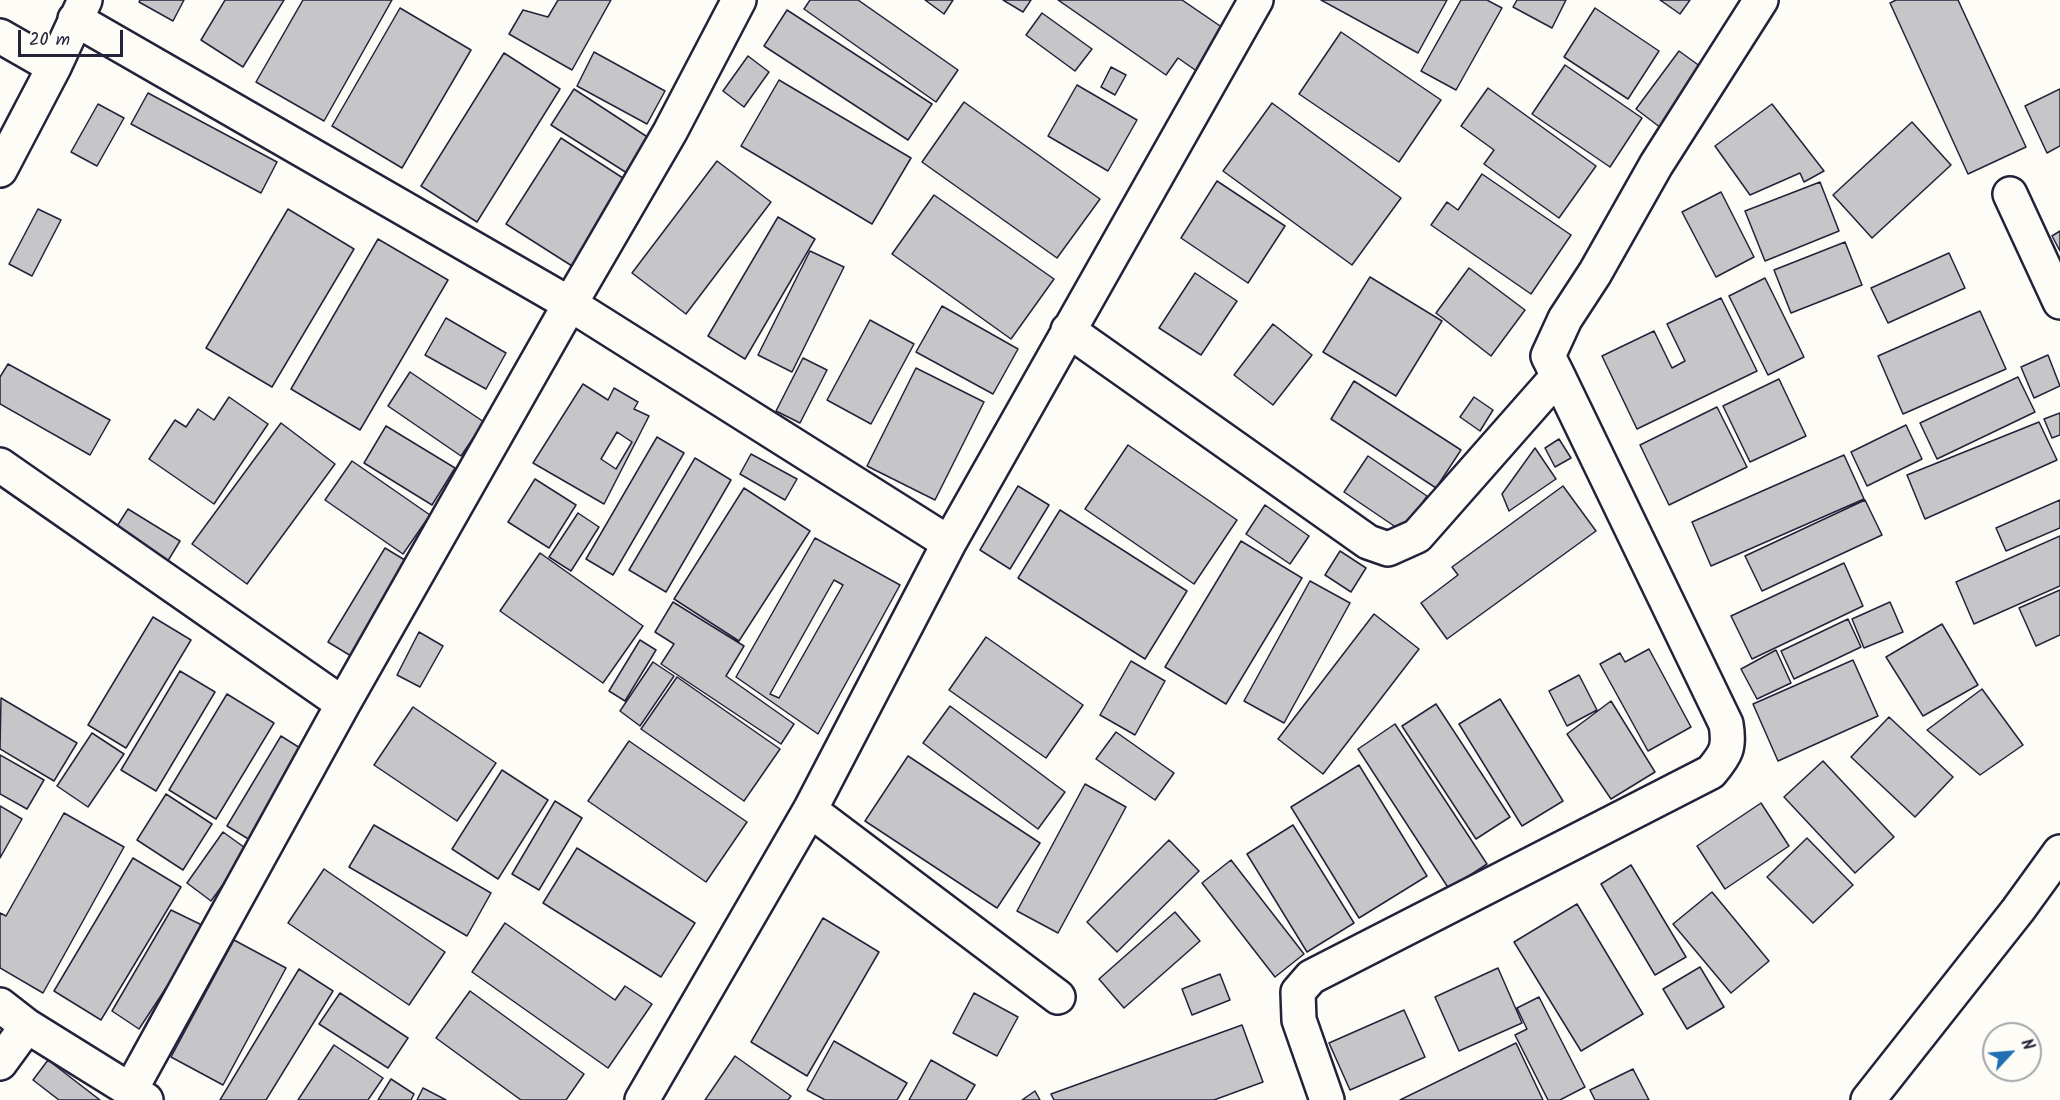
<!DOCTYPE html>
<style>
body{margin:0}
#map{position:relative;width:2060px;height:1100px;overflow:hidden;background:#fdfcf7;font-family:Kalam,sans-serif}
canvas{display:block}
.north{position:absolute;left:1982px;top:1022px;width:60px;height:60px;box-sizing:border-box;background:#fdfcf7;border:2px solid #a5a5ac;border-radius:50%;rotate:64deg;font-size:16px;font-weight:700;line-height:24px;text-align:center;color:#22223b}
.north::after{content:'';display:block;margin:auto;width:21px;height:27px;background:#1f6fb2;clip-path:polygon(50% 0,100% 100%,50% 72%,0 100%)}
.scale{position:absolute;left:18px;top:30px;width:105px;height:27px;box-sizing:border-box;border:3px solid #22223b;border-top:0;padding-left:8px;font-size:18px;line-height:21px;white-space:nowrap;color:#22223b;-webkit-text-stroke:4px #fdfcf7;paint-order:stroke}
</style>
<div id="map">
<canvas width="2060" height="1100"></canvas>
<div class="north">N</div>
<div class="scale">20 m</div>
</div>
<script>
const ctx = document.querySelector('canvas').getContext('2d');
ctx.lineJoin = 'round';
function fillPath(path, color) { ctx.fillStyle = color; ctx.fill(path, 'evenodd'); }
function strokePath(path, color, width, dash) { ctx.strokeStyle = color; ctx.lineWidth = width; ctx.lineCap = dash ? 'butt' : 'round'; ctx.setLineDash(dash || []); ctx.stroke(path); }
const building = new Path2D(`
 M140 0H184L173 21 139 2Z
 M225 0H284L243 67 201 40Z
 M303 0H392L324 121 256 82Z
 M558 0H611L572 70 509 34 523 10 548 17Z
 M810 0H858L958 70 936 102 804 9Z
 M925 0H953L944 14Z
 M1003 0H1031L1023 12Z
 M1058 0H1182L1226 30 1198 72 1178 58 1166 75Z
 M1321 0H1447L1418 53Z
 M1461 0H1487L1502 8 1456 90 1421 71Z
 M1517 0H1566L1552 28 1513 7Z
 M1660 0H1690L1680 14Z
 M1896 0H1958L2026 147 1968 174 1890 3Z
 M400 8 471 50 402 168 332 126Z
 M1595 8 1659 51 1628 99 1564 57Z
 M787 10 932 104 908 140 764 46Z
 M1042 13 1092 49 1075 71 1026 35Z
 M1341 32 1441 100 1399 162 1299 94Z
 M1679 51 1708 72 1665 131 1636 109Z
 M594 52 665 91 647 124 577 86Z
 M504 53 560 89 477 222 421 186Z
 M748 56 769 72 744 107 723 91Z
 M1565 65 1642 118 1610 167 1532 114Z
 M1111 67 1126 75 1115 95 1101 87Z
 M779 80 911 158 872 224 741 146Z
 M1077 85 1137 120 1108 171 1048 136Z
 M1488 88 1596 166 1559 218 1484 164 1494 150 1461 126Z
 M574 89 649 138 627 173 551 125Z
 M2060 89V146L2047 153 2025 106Z
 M148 93 277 162 261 193 131 124Z
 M964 102 1100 199 1057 258 922 162Z
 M1272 103 1401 198 1352 265 1223 171Z
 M98 104 124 118 97 166 71 152Z
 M1772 104 1824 171 1804 182 1800 173 1750 195 1715 146Z
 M1912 122 1951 165 1872 238 1833 195Z
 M561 138 626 180 572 266 506 224Z
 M717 161 771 202 686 314 632 273Z
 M1482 174 1571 235 1531 294 1431 225 1447 202 1458 210Z
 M1217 181 1285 226 1248 283 1181 238Z
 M1820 182 1839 231 1765 261 1745 211Z
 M1721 192 1754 257 1716 277 1682 212Z
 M934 195 1054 279 1011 339 892 254Z
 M38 209 61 220 32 276 9 264Z
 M288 209 354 249 272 387 206 348Z
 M778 217 815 239 745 359 708 336Z
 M2060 231V251L2052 236Z
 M378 239 448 280 360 430 291 389Z
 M1845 242 1862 285 1791 313 1774 270Z
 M810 251 844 267 792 372 758 355Z
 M1949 253 1965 288 1888 323 1871 288Z
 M1469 268 1525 310 1491 356 1436 313Z
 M1195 273 1237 301 1201 355 1159 328Z
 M1370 277 1442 321 1396 396 1323 352Z
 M1765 278 1804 357 1768 375 1729 296Z
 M1721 298 1757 371 1637 429 1602 356 1654 331 1672 368 1685 361 1667 324Z
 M942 306 1018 349 993 394 916 352Z
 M1980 311 2006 369 1903 414 1878 356Z
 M446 318 506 353 486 389 425 355Z
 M870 320 914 344 871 424 827 400Z
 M1273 324 1312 355 1273 405 1234 375Z
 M2048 355 2060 386 2034 398 2021 367Z
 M803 358 827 370 800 423 776 411Z
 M8 364 110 420 90 455 0 404V377Z
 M916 368 984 402 935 500 867 466Z
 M410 372 484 422 461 456 388 406Z
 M2018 377 2035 412 1937 459 1920 423Z
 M1779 379 1806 436 1750 462 1723 406Z
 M1354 381 1461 450 1436 488 1331 419Z
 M583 384 608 400 614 388 638 402 634 409 649 416 604 504 533 463ZM617 432 632 442 616 469 601 459Z
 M229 397 268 424 214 504 149 459 175 420 186 427 198 409 214 420Z
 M1474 397 1493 410 1480 431 1460 417Z
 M1717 407 1747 467 1669 505 1640 445Z
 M2060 413V435L2052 438 2044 419Z
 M2039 422 2057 460 1925 519 1907 475Z
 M281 423 335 464 247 584 192 544Z
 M1906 425 1922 459 1867 486 1851 452Z
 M386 426 455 468 432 505 364 463Z
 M657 437 684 453 613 575 586 559Z
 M1559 439 1571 458 1555 467 1545 448Z
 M1128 445 1237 520 1194 584 1085 509Z
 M1535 448 1556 479 1509 511 1502 494Z
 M751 454 797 479 785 500 740 474Z
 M1844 455 1864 499 1711 566 1692 522Z
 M1368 456 1427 496 1403 532 1344 492Z
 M695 458 731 480 666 592 629 570Z
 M352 461 430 515 403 554 325 500Z
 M535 479 576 505 549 548 508 522Z
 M1018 486 1049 505 1010 569 980 550Z
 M1563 486 1596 531 1447 639 1421 603 1458 575 1452 567Z
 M744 488 810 531 739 641 674 599Z
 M1865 500 1882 535 1762 591 1745 556Z
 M2060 500V528L2006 551 1996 528Z
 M1265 505 1309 536 1290 564 1246 534Z
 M128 509 180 541 166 564 114 531Z
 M1060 510 1187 591 1145 659 1018 578Z
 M578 513 599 527 571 571 549 557Z
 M2060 536V586L1974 624 1956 582Z
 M815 538 900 585 818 734 736 677ZM834 580 843 585 779 698 770 694Z
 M1241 541 1302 578 1226 704 1165 667Z
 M385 548 413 565 356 659 328 642Z
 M1340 551 1366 568 1351 592 1325 575Z
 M540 553 643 626 603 683 500 611Z
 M1844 563 1863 606 1752 659 1731 616Z
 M1310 581 1350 603 1284 723 1244 701Z
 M2060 590V635L2036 646 2019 608Z
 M673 602 744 646 726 676 794 724 781 744 661 664 674 644 655 632Z
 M1890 602 1903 632 1864 648 1852 619Z
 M1374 614 1419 649 1323 774 1278 739Z
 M153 617 191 640 126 748 88 725Z
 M1848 619 1861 647 1794 679 1781 651Z
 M1942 624 1978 685 1923 716 1886 657Z
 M419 632 443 646 420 687 397 675Z
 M986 637 1083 705 1046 758 949 690Z
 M640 640 656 650 625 701 609 691Z
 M1649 649 1691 727 1648 751 1600 664 1620 653 1625 662Z
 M1776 650 1791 683 1757 699 1741 669Z
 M1853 660 1878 716 1778 761 1753 704Z
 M1131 661 1165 681 1135 735 1100 715Z
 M653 662 674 676 640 726 620 711Z
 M180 671 215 692 156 791 121 770Z
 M1579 675 1597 710 1567 726 1549 691Z
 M677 677 780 749 744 801 641 729Z
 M1982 689 2023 745 1980 775 1927 730Z
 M227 694 274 723 216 819 169 790Z
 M1 698 77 743 54 781 0 749Z
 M1500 699 1563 801 1522 826 1459 724Z
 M1611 701 1655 772 1611 799 1567 734Z
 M1436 704 1510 817 1476 839 1402 726Z
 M950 706 1065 792 1038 829 923 743Z
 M413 707 496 763 457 821 374 765Z
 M1889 717 1953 777 1915 817 1851 757Z
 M1395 724 1487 864 1449 889 1358 749Z
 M1116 732 1174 773 1155 800 1096 759Z
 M92 733 124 754 88 807 57 786Z
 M281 736 308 753 255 843 227 826Z
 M629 741 747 822 706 882 588 801Z
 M0 755 44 780 27 809 0 794Z
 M908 756 1040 843 997 908 865 821Z
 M1823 761 1894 837 1855 873 1784 797Z
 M1359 765 1427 876 1359 918 1291 807Z
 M502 770 548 800 498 879 452 849Z
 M1085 784 1126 807 1058 933 1017 911Z
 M166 794 212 824 183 870 137 840Z
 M555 801 582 818 539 890 512 874Z
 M1761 803 1789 846 1725 889 1697 846Z
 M0 806 22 819 0 858Z
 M64 813 124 847 43 993 0 968V913L6 916Z
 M374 825 491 893 467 936 349 867Z
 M1293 825 1354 923 1307 952 1247 854Z
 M223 832 248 850 211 901 187 883Z
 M1807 838 1853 885 1813 923 1767 877Z
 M1169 840 1199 871 1117 952 1087 922Z
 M577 848 695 923 661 977 543 903Z
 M133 858 181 887 101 1020 54 991Z
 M1231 860 1304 954 1275 977 1202 883Z
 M1631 865 1686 957 1655 975 1601 884Z
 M324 869 445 952 409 1005 288 923Z
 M1712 892 1769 961 1731 993 1673 924Z
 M1577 904 1643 1014 1581 1051 1514 942Z
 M171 910 206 927 139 1029 112 1011Z
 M1175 912 1200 941 1124 1008 1099 979Z
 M823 918 879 952 807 1076 751 1042Z
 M505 923 615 1000 625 986 652 1004 608 1068 472 972Z
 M234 940 286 968 223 1085 171 1057Z
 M1700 967 1724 1007 1687 1029 1663 989Z
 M1498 968 1522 1023 1459 1051 1435 997Z
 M299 969 333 991 266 1100H220Z
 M1220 974 1230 1000 1192 1015 1182 989Z
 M470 991 584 1074 566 1100H521L436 1038Z
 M340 993 408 1038 388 1068 319 1024Z
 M974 993 1018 1017 997 1056 953 1033Z
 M1539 997 1585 1087 1560 1100H1548L1515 1035 1527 1029 1517 1008Z
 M1404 1010 1425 1057 1350 1090 1329 1043Z
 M1242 1025 1263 1082 1214 1100H1054L1051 1094Z
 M834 1041 907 1083 897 1100H825L807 1090Z
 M1516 1043 1543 1100H1400Z
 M334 1045 383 1078 368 1100H298Z
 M735 1056 791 1096 788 1100H705Z
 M48 1060 100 1100H59L33 1080Z
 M931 1060 975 1085 966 1100H909Z
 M1633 1069 1649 1100H1595L1590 1090Z
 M391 1079 414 1094 411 1100H378Z
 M423 1088 446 1100H417Z
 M1035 1091 1040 1100H1022Z`);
fillPath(building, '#c6c6c8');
strokePath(building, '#22223b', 1.5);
const street = new Path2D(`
 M75 19 570 304 949 543
 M0 36 54 67
 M0 170 54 67 85 0
 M2010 194 2060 302
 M1068 330 1368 542 1388 549 1417 536 1558 376 1548 356 1565 319 1595 273 1656 165 1761 0
 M0 465 343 704
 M810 810 1058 997
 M0 1005 27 1026 146 1100
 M0 1063 27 1026
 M131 1089 343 704 570 304 670 132 739 0
 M642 1100 810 810 949 543 1256 0
 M1327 1100 1299 1020 1298 992 1311 977 1711 772C1726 754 1730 748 1726 724L1558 376
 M1868 1100 2018 910 2060 852`);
strokePath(street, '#22223b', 38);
strokePath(street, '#fdfcf7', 33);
</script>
